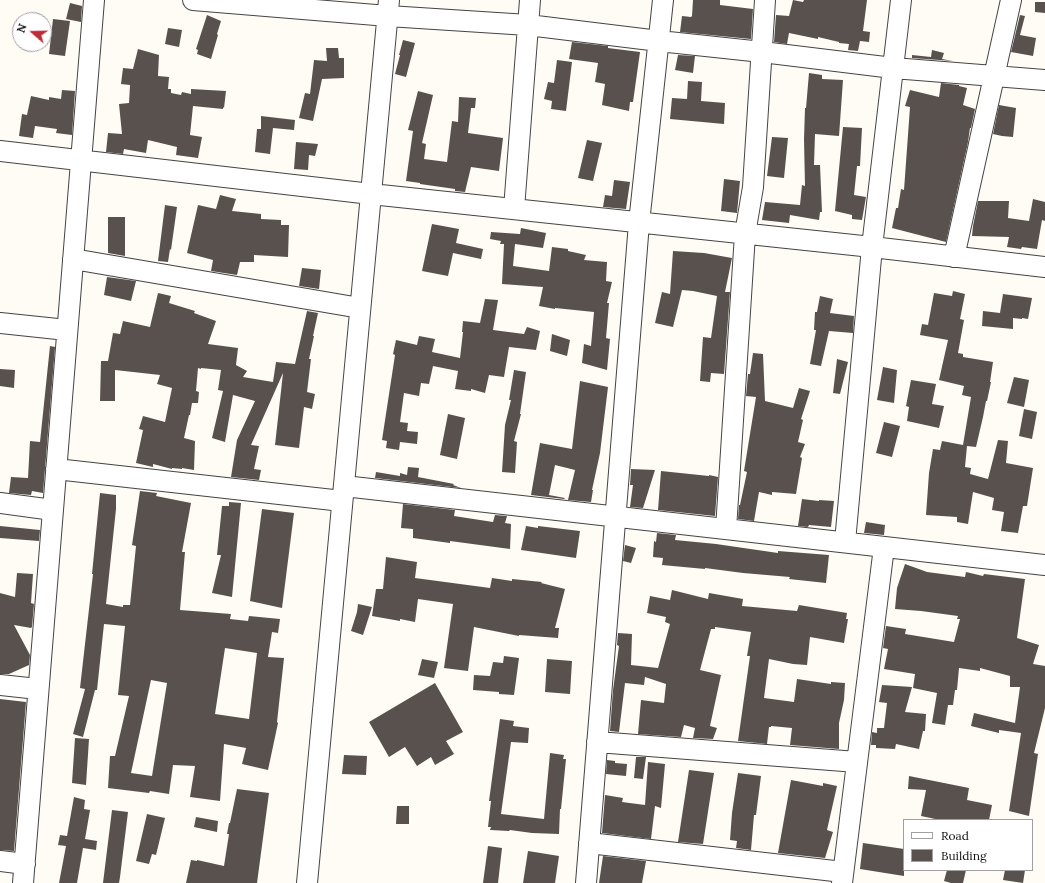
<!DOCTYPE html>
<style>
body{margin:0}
#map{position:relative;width:1045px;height:883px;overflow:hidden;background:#fffcf5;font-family:Lora,serif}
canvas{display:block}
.legend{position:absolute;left:903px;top:819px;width:130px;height:52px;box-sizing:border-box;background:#fff;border:1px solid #a0a0a0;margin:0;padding:5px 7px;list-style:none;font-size:12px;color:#111}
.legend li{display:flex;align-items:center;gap:8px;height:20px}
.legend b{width:20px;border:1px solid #a0a0a0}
.north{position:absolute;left:12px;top:12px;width:40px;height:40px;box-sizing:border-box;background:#fff;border:1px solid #a0a0a0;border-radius:50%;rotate:290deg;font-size:11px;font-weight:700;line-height:16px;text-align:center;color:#111}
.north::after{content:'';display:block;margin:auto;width:14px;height:18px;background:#be2c37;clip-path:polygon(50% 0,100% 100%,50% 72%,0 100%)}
</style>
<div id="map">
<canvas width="1045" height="883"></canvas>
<ul class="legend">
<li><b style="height:5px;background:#fff"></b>Road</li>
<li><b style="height:11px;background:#59514d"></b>Building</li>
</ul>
<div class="north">N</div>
</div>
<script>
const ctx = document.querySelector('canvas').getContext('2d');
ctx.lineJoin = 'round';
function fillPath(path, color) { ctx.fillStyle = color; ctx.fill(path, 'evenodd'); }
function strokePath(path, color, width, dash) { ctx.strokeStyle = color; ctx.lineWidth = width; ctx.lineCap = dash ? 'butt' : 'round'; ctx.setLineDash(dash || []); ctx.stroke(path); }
fillPath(new Path2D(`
 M693 0H720V5L753 9 751 39 680 32 682 16 691 17 692 16Z
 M793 0 803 2 804 0H867L863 31 870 32 869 42 860 41 858 51 848 50 849 44 839 43V42L818 37V39L789 33 787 44 774 42 776 15 789 16Z
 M1035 2H1045V13L1035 12Z
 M70 3 82 6 81 22 66 19Z
 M207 15 221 21 217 34 218 35 211 59 197 54 198 50 196 49Z
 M1020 15 1025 16 1020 35 1036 38 1033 56 1011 52Z
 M53 19 70 21 65 56 49 54Z
 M168 28 182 30 179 47 165 44Z
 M403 40 415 43 406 77 395 74 400 55H399Z
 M572 42 608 46V48L640 52 633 102H630L629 111 602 105 605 84 595 82 598 63 569 59Z
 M326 48H338L339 58H344V78L322 79 313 121 299 118 305 93 310 94 314 60 327 61Z
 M138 49 159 55 158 76 169 77 168 89H171V93L181 95 182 92 191 94V89L226 91 224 108 223 107V109L193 106 190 135 202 137 198 158 176 155 177 147 148 140 146 153 124 149 123 154 106 152 108 133 122 134 119 104 129 103 130 85 121 84 123 68 133 69Z
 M932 50 944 53 942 59 953 61 912 58V55L931 57Z
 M678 55 695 56 693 73 675 70Z
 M557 60 572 62 566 111 551 109 552 101 544 99 548 82 554 83Z
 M809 73 822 75V79L843 80 839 136 815 134 814 165H820L822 212H820L819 220 790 215 789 223 762 220 765 202 800 205 802 185 805 186 804 139 805 108H806Z
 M688 81 702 82 701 101 725 103 724 124 670 119 672 98 687 99Z
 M941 83 959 85V86L967 88 963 105 975 109 971 128H970L968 142 946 242 892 228 896 208H898L901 189 904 190 910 107 905 106 910 90 939 97Z
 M62 90 75 91 72 135 56 133 57 129 35 126 33 138 19 136 22 114 27 115 31 96 49 100V97L61 99Z
 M418 91 433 95 422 143 426 144 424 159 447 162 452 121 458 122 459 97 476 98 475 108H471L468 133 503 138 499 171 471 167 465 192 455 191V189L420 184V183L406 181 413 131 408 130Z
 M999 105 1016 108 1013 137 1002 136 993 134Z
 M261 116 295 120 294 130 273 128 270 154 255 152 257 129H261Z
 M843 127 862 128 860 166H857L854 195 866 197 862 220 852 219V215L835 211Z
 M772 137 788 138 784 178 767 176Z
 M587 140 602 143 593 181 578 178Z
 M296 142 318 144 315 156 309 155 308 170 294 169Z
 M724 179 740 181 737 213 721 211Z
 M614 180 630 182 626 209 603 207 605 195 612 196Z
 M220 195 236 199 232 211 261 214V219L281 220V225H289L288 257 254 255V262H240L237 275 211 271 213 260 187 253 198 205 216 209Z
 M1033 199 1045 202V221L1042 220 1037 249 1022 247 1021 249 1007 247 1009 237 972 236 973 226 978 201H1009L1008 218 1029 221Z
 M165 205 177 207 171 250 170 249 168 262 158 261Z
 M108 217H125V256L108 253Z
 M432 224 459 229 456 243 483 249 481 259 453 253 448 276 422 271Z
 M521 228 546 233 543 248 515 244 513 266 549 271 552 247 568 249V251L586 255 584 260 607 262 606 281 612 282 607 303H609L606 338 610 339 607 370 582 363 584 344 591 346 594 312 555 308V309L539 306 543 287 502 284 504 244H500L501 241 490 239 491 232 520 234Z
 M673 251 704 253 732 258 725 292H730L724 374 711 373 710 382 700 381 703 337 711 338 717 296 693 291 682 290 673 327 655 323 662 292 670 294Z
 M302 268 321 270 319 289 299 286Z
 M107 277 136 281 131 301 104 295Z
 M953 291 965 294 960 319 964 320 958 353 963 354V357L993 362 990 382H991L987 401H986L983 417 976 447 967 446 965 467 971 468 970 474 988 479 998 440 1008 441 1006 463 1033 468 1027 506H1023L1018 533 1001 531 1004 512 992 510 994 498 973 492 968 524 957 522V517L926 515 929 473 933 449 940 450 942 441 963 445 971 397 962 395 964 386 939 380 948 340 920 335 922 324 928 325 934 293 952 296Z
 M158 293 171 296 169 303 195 311 194 313 216 321 208 344 238 348 236 365 247 371 243 377 273 382 276 362 295 364 307 311 318 313 313 336H314L309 359H311L307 392 315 394 312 409 304 407 299 448 275 445 283 373 251 445 259 446 254 469 261 470 259 480 231 477 237 440 255 401 233 395 225 442 212 438 223 391 218 390 221 370 201 368V369L198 368 196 391 199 392 198 403H192L190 415H189L184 438 195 441 194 470 182 468V469L172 468V469L153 464V467L136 463 143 430 139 429 143 416 165 422 172 388 157 384 160 375 115 370V401H100L101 361H108L113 333 120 334 123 321 150 327Z
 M1003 294 1032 298 1028 319 1022 318V319L1013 318V329L982 326 983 311 1000 313Z
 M820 296 833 299 830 313 854 316 853 333 829 331 821 366 810 364 816 330H814L815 312H817Z
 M485 299 498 300 493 330 524 334 527 327 540 331 536 350 509 347 504 377 489 375 485 393 471 389V391L455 389 458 371 433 366 429 384 421 383 419 396 404 393 400 422 408 423 407 431 418 432 417 444 400 442 399 450 386 448 387 441 382 440 395 355 393 354 396 340 417 345 419 336 435 339 432 352 460 358 463 332H462L463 321 480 323Z
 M552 334 570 340 567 356 550 351Z
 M50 346 55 347 43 493 32 491 31 495 9 493 11 477 28 478 30 441 40 442Z
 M753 353 763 354 765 401 793 408 799 388 810 391 801 419 803 420 798 442 805 444 800 457 802 458 796 494 772 492V495L759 492 754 521 738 519 739 505H740L747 472 744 471 756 397 746 396 748 374H750Z
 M837 359 848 362 840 394 833 393Z
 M883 367 897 370 894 403 877 400Z
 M0 369 15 370 14 388 0 386Z
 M514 370 526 372 520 414H521L514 441 517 442 515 473 502 472 505 425 511 400H509Z
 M1014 377 1029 380 1024 407 1007 403Z
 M911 380 936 384 932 404 944 406 939 428 907 421 909 407 906 406Z
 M580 381 608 387 600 453 592 490H593L591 502 568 500 575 470 555 465 549 495 565 498 564 499 531 495 540 443 572 449Z
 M1024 409 1037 412 1032 439 1019 436Z
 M448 414 465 418 457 459 440 455Z
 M884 422 900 426 892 457 876 453Z
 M408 467 419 468 418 477 454 484 453 485 461 488 375 478 376 472 400 476V473L407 475Z
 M631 469 655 470 643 508 630 507 633 485H630Z
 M661 471 709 476V475L718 477 715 516 658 510Z
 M140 491 157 493 156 496 191 503 182 552H185L180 610 231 614 230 619 248 621 249 616 280 619 278 633 272 632 268 657 284 658 277 722 278 723 268 770 242 764 246 748 224 744 220 801 190 797 195 766 173 765 169 794 150 791 149 793 108 788 110 756H115L129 696 118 695 125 626 104 624 97 690H95L83 737 73 734 85 689 80 688 93 574H92L100 493 116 495V509L106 604 123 607V605H130L136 546 132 545ZM225 648 257 653 249 719 215 714ZM151 680 167 683 152 776 131 773Z
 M802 499 819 501V500L834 501 831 527 809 525 808 527 798 526Z
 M229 502 241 503 232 597 212 593 221 555H217L222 506H229Z
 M403 504 455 510 454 516 493 522 495 515 507 516 505 523 511 524 510 549 450 541V543L413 538V529L401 528Z
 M262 509 294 513 282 608 250 601Z
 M866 522 885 525 884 535 864 533Z
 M0 526 40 530 39 541 0 538Z
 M526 526 538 528V526L580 531 576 558 521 550Z
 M657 533 676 535 675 540 716 544 778 553V551L829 555 826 583 789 579 790 577 743 573 705 568V569L662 565 663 558 653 557 654 541 656 542Z
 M625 545 636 548 631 563 623 561Z
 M386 557 417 562 415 578 490 588 492 578 512 581V579L542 582 541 583 565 589 555 628H559L558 638 519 635V636L474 627 468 671 444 668 453 604 418 599 415 622 400 619V621L372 616 376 589H383Z
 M905 564 927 572 965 577 966 572 983 576 984 574 1025 579 1017 638 1039 645 1033 664 1045 666V708L1034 753 1038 754 1029 816 1009 811 1021 733 999 730V733L971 726 974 713 1015 723 1020 687H1010V676L980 668V671L959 668 957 690H955L953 705H948L945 725 932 723 937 693 913 688 915 674 884 669 888 649 883 648 886 626 906 629 905 634 954 642 960 619H957L958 616 921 611 895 609 897 588Z
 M17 573 33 574 31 603 34 604 32 627 31 628 14 625 30 655 29 666V665L9 674H0V593L15 597Z
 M672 590 708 599 709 593 743 599 742 606 797 611 799 605 847 613 846 619H848L844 643 810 637 807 665 793 664 769 659 764 698 794 702 797 679 831 684V682L845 683 844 700 839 723V749L790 745 792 728 771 726V727H769L767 744 738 741 750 656H747L751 632 715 627V629H711L700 670 721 675 710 726 717 728 713 739 693 738 695 728 684 725 681 737 638 734 641 700 664 703 666 684 645 677 644 685 625 683 619 732 610 731 613 690 619 646 617 645 618 633 632 634 631 665 658 668 670 624 665 622 666 617 647 613 650 596 670 600Z
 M358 604 372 607 363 635 351 631 357 612Z
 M504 656 519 658 514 695 499 694V692L473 690 474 675 490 676 493 662 503 663Z
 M422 659 438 662 434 678 418 675Z
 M547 659 572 661 570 694 545 692Z
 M435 683 463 732 446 741 454 754 435 765 431 757 417 766 405 747 389 757 369 722Z
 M882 685 912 687 905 712 926 714 925 731H923L919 749 896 744 895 749 876 748V745H871L872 732 877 733V728H884L887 703 879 702Z
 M0 699 26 702 14 851 0 850Z
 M500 719 514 721 513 726 529 728 528 743 511 742 501 814 544 819 550 753 564 755 563 759H566L561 809H560L559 834 532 833 510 830 509 831 490 830 491 827H488L491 801H489Z
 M75 738 89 739 86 785 72 783Z
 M344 755 367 756 366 775 342 774Z
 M636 757H646L643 779 634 778Z
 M607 760 615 761V763L627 764 626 776 606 774Z
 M648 762 665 764 661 808 655 806 651 839 602 833 605 795 623 798 622 802 645 805Z
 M689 770 714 773 703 844 678 842Z
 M738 773 761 776 756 815H754L751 850 736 848 737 841 730 840 732 813Z
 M909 776 969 788 967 800 992 805 989 820H940L921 816 926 790 908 789Z
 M791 780 823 786V783L837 786 827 830 833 832 825 858 778 853Z
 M237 789 269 793 257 883H186L191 860 197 861V860L224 866 229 834H227L229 823H230Z
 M74 797 85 800 84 809 90 810 85 839 97 841 96 850 83 848 77 883H59L66 846 58 845 60 835 67 836Z
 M397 806H409V824H396Z
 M112 810 128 812 120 877 119 883H103Z
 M147 814 165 818 156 855 152 854 149 864 136 861Z
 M196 817 218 821 217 832 194 827Z
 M863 843 904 849V876L860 869Z
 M488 846 502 848 498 883H483Z
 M528 851 559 856 555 883H523Z
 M603 856 646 861 642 883H599Z
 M947 870H966L963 883H951L944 881Z
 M1005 870H1025L1023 883 1003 880Z`), '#59514d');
const minor = new Path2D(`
 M193 0 388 16 528 25 659 41 762 52 893 68 1045 80
 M0 151 371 194 872 247 1045 267
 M514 209 530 0
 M954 257 1011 0
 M73 259 360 308
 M0 323 67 330
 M56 469 342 501
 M344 486 1045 565
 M0 503 53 510
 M726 529 745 234 753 187 765 0
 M845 542 872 247 901 0
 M0 685 38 689
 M597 742 857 762
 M589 843 843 872
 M0 861 25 864
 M23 883 94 0
 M307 883 389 0
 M586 883 639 223 663 0
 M842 883 884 547`);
strokePath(minor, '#444', 22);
strokePath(minor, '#fff', 20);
</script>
